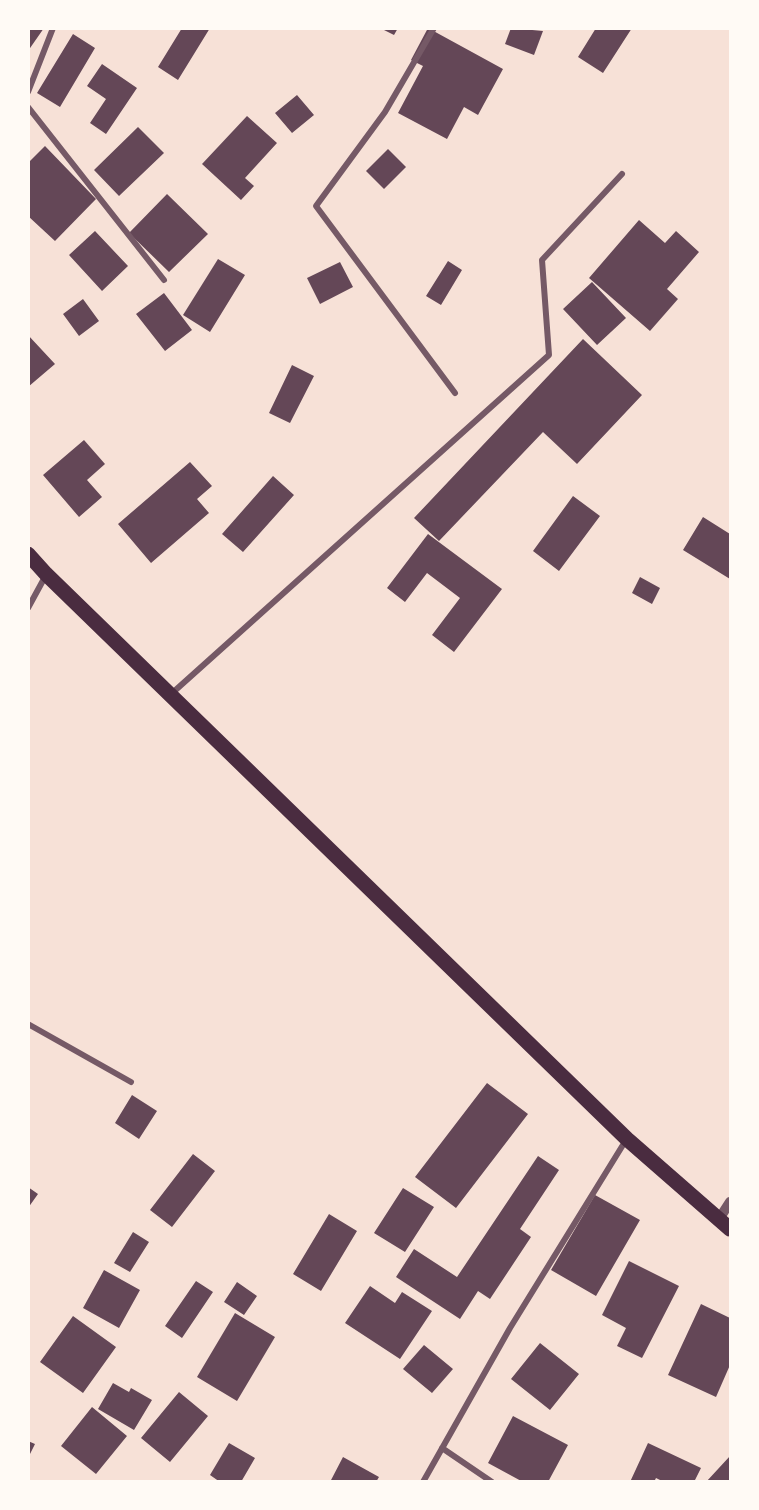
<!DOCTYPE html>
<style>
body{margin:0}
#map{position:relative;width:759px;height:1510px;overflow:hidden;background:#f7e1d7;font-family:"Sofia Sans Condensed",sans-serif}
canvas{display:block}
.frame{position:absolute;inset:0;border:30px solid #fffaf5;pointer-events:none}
</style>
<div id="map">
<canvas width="759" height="1510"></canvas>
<div class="frame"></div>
</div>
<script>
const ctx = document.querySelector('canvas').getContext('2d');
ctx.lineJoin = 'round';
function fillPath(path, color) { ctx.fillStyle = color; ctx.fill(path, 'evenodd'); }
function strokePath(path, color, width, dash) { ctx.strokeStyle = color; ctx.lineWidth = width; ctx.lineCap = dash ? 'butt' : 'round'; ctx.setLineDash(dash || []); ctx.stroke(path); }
fillPath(new Path2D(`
 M28 28H44L28 51Z
 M182 28H210L178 80 158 67Z
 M380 28H398L394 35Z
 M428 28 503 69 478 115 464 107 447 139 398 113 423 66 411 60Z
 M511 28 543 31 534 55 505 44Z
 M596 28H632L603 73 578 57Z
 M73 34 95 48 60 107 37 93Z
 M102 64 137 88 106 134 90 123 106 99 87 86Z
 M297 95 314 115 292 133 275 113Z
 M247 116 277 143 245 178 254 186 241 200 202 164Z
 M138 127 164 153 119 196 94 170Z
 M45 146 96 199 55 241 28 216V163Z
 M388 149 406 167 384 189 366 171Z
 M167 194 208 234 169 272 129 233Z
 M639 220 665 243 676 231 699 252 667 289 678 299 650 331 589 278Z
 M95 231 128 266 102 291 69 255Z
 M218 259 245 275 210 332 183 315Z
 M448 261 462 270 441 305 426 296Z
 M340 262 353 287 320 304 307 278Z
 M592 282 626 318 597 345 563 309Z
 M164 293 192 330 165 351 136 314Z
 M83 299 99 321 79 336 63 314Z
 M28 335 55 364 28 387Z
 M583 339 642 395 577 464 543 432 439 541 414 518Z
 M292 365 314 376 290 423 269 413Z
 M84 440 105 464 87 480 102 497 79 517 43 475Z
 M190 462 212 486 197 499 209 513 151 563 118 524Z
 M273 476 294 495 243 552 222 534Z
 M573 496 600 516 559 571 533 551Z
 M703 517 730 534V579L683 550Z
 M428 534 502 589 454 652 432 635 460 598 427 573 405 602 387 588Z
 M640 577 660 588 652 604 632 593Z
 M487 1083 528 1114 456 1208 415 1177Z
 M132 1095 157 1111 139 1139 115 1123Z
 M193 1154 215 1171 172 1227 150 1210Z
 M538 1156 559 1170 520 1229 531 1237 490 1299 478 1291 460 1319 396 1277 414 1249 457 1277Z
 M28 1187 38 1194 28 1208Z
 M403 1188 434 1207 405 1252 374 1233Z
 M595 1195 640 1220 596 1296 551 1270Z
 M329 1214 357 1231 321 1291 293 1274Z
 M133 1232 149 1242 130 1272 114 1263Z
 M629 1261 679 1286 642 1358 617 1346 626 1328 602 1315Z
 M104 1270 140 1290 119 1328 83 1308Z
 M196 1281 213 1292 182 1338 165 1326Z
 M237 1282 257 1296 244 1315 224 1302Z
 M370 1286 395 1303 402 1292 432 1311 400 1359 345 1323Z
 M701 1304 730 1318V1365L716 1397 668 1375Z
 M235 1313 275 1337 237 1401 197 1377Z
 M73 1316 116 1347 83 1393 40 1362Z
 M540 1343 579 1374 550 1410 511 1379Z
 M424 1345 453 1369 432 1393 403 1369Z
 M113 1383 129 1392 131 1388 152 1400 134 1430 98 1409Z
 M179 1392 208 1416 170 1462 141 1438Z
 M92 1407 127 1436 96 1474 61 1446Z
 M513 1416 568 1445 548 1482H523L488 1463Z
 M28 1441 35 1444 28 1458Z
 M229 1443 255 1458 241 1482H220L210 1475Z
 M648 1443 701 1468 694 1482H664L656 1478 654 1482H630Z
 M730 1456V1482H706Z
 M343 1457 379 1477 376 1482H330Z`), '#644757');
strokePath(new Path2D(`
 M434 28 385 112 316 206 455 393
 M28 92 53 28
 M28 107 164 280
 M28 608 46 575
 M170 695 549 355 542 260 622 174
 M28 1024 131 1082
 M442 1448 492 1482
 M423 1482 510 1328 626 1140`), '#755966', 6);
strokePath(new Path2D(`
 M719 1219 730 1202`), '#755966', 10);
strokePath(new Path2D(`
 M28 554 46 574 627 1139 730 1229`), '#4a2c40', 15);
</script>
